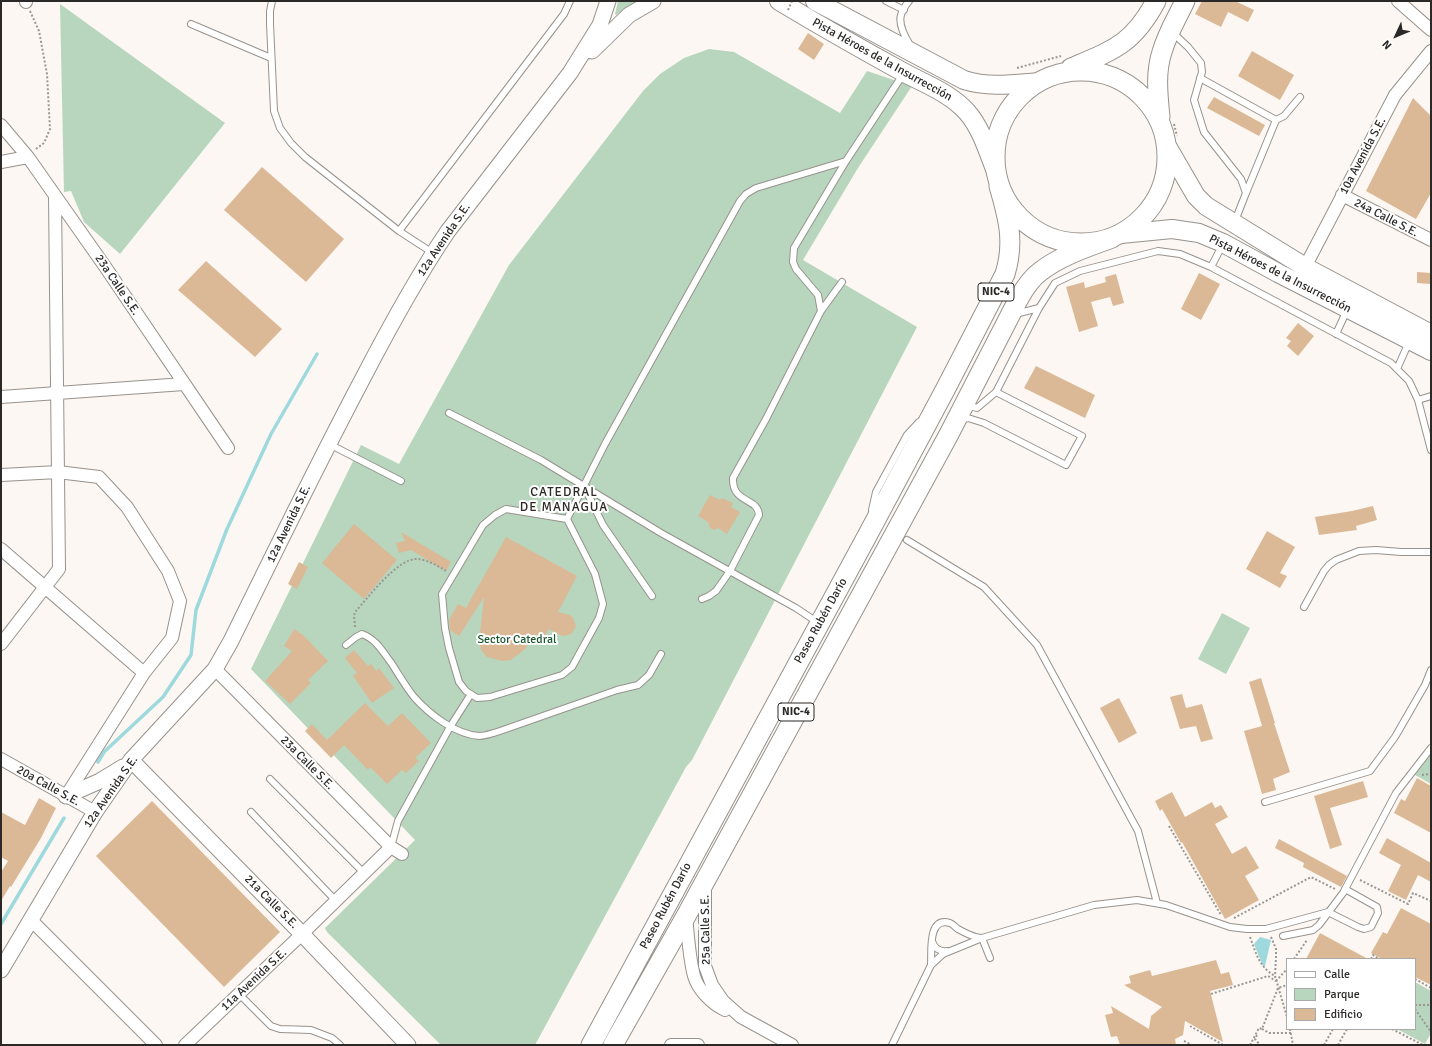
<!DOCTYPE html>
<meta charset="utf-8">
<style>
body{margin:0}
#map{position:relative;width:1432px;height:1046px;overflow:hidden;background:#fcf7f2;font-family:Signika,sans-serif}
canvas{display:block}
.frame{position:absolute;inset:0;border:2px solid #2b2927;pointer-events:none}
.legend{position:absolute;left:1286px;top:958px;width:130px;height:72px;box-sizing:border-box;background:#fff;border:1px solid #aaa9a9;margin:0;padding:5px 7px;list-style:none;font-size:12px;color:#2b2927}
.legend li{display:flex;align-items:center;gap:8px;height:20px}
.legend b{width:20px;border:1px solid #aaa9a9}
.north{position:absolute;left:1376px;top:16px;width:40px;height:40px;-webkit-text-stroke:3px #fff;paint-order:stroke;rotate:226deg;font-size:11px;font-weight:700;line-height:16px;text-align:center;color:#2b2927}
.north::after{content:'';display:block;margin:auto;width:14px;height:18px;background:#2b2927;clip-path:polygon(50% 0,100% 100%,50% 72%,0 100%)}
</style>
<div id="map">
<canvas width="1432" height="1046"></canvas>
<div class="frame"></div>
<ul class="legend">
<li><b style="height:5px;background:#fff"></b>Calle</li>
<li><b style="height:11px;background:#b7d6bd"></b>Parque</li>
<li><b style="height:11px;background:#dbb996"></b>Edificio</li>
</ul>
<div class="north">N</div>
</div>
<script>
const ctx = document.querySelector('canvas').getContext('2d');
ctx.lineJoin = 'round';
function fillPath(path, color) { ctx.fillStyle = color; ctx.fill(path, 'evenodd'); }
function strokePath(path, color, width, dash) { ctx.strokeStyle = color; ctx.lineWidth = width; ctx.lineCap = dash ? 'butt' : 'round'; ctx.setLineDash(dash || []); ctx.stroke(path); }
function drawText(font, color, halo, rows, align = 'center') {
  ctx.font = font + ' Signika,sans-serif'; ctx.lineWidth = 4; ctx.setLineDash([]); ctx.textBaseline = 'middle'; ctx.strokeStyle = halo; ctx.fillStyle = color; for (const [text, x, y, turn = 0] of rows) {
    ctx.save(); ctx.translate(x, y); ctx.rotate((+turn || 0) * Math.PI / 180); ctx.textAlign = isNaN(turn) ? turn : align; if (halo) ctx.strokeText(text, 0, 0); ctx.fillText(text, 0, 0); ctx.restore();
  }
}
fillPath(new Path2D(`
 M618 1H636L616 15 615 14Z
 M60 4 225 123 120 254 84 222 71 191 64 192Z
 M709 49 734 52 840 113 867 71 912 86 858 168 803 260 917 327 692 760 686 767 535 1045H441L327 932 325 928 415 840 251 669 361 445 399 464 509 265 643 91 660 74 684 58Z
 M1222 613 1250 628 1226 674 1198 659Z
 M1431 754V784L1415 775Z
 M1415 982 1431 991V1033L1425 1044 1397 1029H1415Z`), '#b7d6bd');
fillPath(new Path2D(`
 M1260 937 1271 940 1265 966H1263L1254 944Z`), '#9dd9dd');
strokePath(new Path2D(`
 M98 762 104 752 163 697 191 655 196 610 227 529 271 434 317 354
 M1 924 64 818`), '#9dd9dd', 3.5);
fillPath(new Path2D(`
 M1202 1H1235L1254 10 1248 22 1228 12 1221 27 1195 14Z
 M808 33 824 44 814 60 798 49Z
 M1252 51 1294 75 1280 100 1238 76Z
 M1214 97 1265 125 1259 136 1207 108Z
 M1413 98 1431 116V193L1416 219 1366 191Z
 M262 167 344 239 306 282 224 210Z
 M206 261 282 329 255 357 178 290Z
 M1417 272 1431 273V284L1417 283Z
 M1199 273 1220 284 1201 320 1181 309Z
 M1116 274 1124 303 1113 306 1110 297 1091 302 1098 326 1079 332 1066 287 1084 282 1085 288 1106 282 1105 277Z
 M1298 323 1314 336 1298 356 1287 346 1291 341 1286 338Z
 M1036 366 1095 395 1085 418 1024 388Z
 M710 495 720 500 722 498 733 503 731 507 740 512 727 534 718 528 714 530 710 528 708 522 698 516Z
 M1373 506 1377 520 1356 526 1357 530 1319 535 1315 517 1352 511Z
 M354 524 397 560 364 599 322 563Z
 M1267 531 1295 547 1280 573 1287 576 1280 588 1246 569Z
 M401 532 451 562 446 571 411 550 399 553 396 543 405 541Z
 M506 537 577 576 558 612 570 615 573 618 576 626 574 630 571 634 565 636 560 635 549 629 543 639 535 634 525 649 511 660 502 661 487 657 481 650 479 641 484 597 459 636 450 630 449 620 458 604 466 608Z
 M299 562 308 567 297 589 288 584Z
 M294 629 303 635 328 661 308 680 311 683 290 704 265 681 292 651 284 646Z
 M354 650 368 666 371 664 376 671 379 668 394 688 372 703 353 676 357 673 345 658Z
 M1261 678 1275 723H1274L1290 772 1273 779 1276 790 1262 794 1244 731 1262 726 1249 682Z
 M1182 694 1186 708 1202 704 1213 739 1201 742 1196 726 1180 729 1170 697Z
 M1119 698 1137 733 1119 743 1100 708Z
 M365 703 388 726 402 713 431 743 415 758 419 761 406 773 402 770 387 784 370 767 368 770 344 745 331 758 305 731 312 724 327 740Z
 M1417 778 1431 786V833L1394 813 1401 799 1405 801Z
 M1363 781 1368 797 1330 808 1342 845 1330 849 1314 796Z
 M1172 792 1185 817 1212 802 1215 808 1221 805 1228 817 1215 824 1232 854 1246 846 1259 868 1245 876 1259 900 1225 919 1182 842 1181 843 1162 809 1160 811 1155 801Z
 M39 798 56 808 41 838 11 887 10 886 1 901V872L8 861 1 857V812L25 825Z
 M152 801 280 932 224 987 96 856Z
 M1387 838 1431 863V882L1418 875 1406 900 1388 891 1401 865 1379 853Z
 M1279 839 1347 876 1341 887 1303 867 1304 863 1275 848Z
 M1401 908 1431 924V985L1415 977V959H1382L1371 953 1383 932 1387 934Z
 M1320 933 1368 959H1306Z
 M1216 960 1221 974 1229 972 1233 985 1210 991 1223 1042 1185 1021 1183 1035 1175 1039 1176 1045H1120L1117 1036 1111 1037 1105 1015 1113 1013 1111 1006 1149 1029 1151 1016 1162 1007 1124 985 1131 983 1129 976 1150 970 1152 976Z`), '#dbb996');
const service = new Path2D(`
 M272 1 270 11V24L274 111 280 128 291 143 305 157 399 231
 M886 1 904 10
 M909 1C906 5 902 10 901 15 898 25 905 37 910 45
 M191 24 271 58
 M1172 32 1188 47 1201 63 1202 72 1194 100 1204 132 1241 179 1246 193 1235 221
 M1200 78 1276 120
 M1246 193 1276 120 1284 116 1300 97
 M433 253 399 231 564 14 570 1
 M1211 267 1223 244
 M821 311 818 295 796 269 793 262 794 248 846 161 904 73
 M1015 314 1039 308
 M1336 334 1347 310
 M1397 369 1409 342
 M1418 400 1431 396
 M966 405 977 408 996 392 1039 308 1055 283 1080 271 1158 251 1180 254 1211 267 1391 363 1409 381 1418 400 1431 450
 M449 413 541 460 661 533 796 608 817 622
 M960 420 968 418 984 423 1066 465 1082 436 996 392
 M329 444 401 481
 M584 486 603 525 652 596
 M872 510 876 492 907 435 919 422
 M567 519 506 509 495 515 483 525 442 594 445 628 449 648 459 682 466 691 477 698 490 697 562 675 572 667 599 618 603 604 595 574 567 519 605 444 740 201 746 194 756 188 846 161
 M907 540 984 587 1037 645 1138 831 1157 903
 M702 599 709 596 716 591 730 571 759 515C758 497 732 504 733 478L766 419 821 311 842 282
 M1304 607 1324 571 1329 565 1336 560 1359 551 1376 550 1401 552H1431
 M346 645 356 637 362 634C376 639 383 652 392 664 399 675 406 687 414 697 430 715 455 734 479 736 485 736 494 733 500 731L617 690 638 685 649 675 661 654
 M270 779 364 873
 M1265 802 1370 771 1395 737 1425 685 1431 670
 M251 812 336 901
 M391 847 398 821 450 727 471 694
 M1283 936 1313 930 1319 925 1343 893 1396 793 1431 748
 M982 938 990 958
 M932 941C934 948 940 952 947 951
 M931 965C932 953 927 916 950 923 953 924 955 927 958 929 965 933 972 937 981 938
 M239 994 271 1026 280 1029 311 1030 332 1038 340 1045
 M892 1045 931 965 943 954 982 938 1094 905 1137 900 1166 905 1230 927 1247 929H1266L1328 912 1358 927 1364 929 1371 927 1378 913 1377 907 1345 889`);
const minor = new Path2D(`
 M1398 1 1431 30
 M26 2V1
 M1 125 28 157 106 268 228 448
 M1 162 28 157
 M1342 195 1431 240
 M1305 267 1395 95 1431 51
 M1 397 184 384
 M1 475 58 472 99 477 127 507 168 571 180 601 172 638 144 673 66 796
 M1 549 144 673
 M1 644 59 569 55 196
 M215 669 391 847 402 854
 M1 759 95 812
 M705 885V966L712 985 723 1001 741 1017 792 1045
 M686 916C688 935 689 957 694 976 698 990 712 1004 725 1010
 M31 920 156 1045
 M185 1045 302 934 391 847
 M671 1045H698`);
const tertiary = new Path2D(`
 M592 51 629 15 653 1
 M131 760 302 934 408 1045
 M66 796 100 781 123 767
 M1 970 95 812 131 760 215 669 231 641C274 553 317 465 363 378 389 328 416 278 448 231L570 73 600 25 608 1`);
const primary = new Path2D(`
 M779 1C819 25 861 49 903 72 925 84 950 93 967 112 981 128 988 151 996 172
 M815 1 964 80C989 88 1014 84 1039 82
 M1167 146 1196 196 1206 206 1305 267 1431 334
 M1121 234 1172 229 1199 233 1223 243 1278 273 1431 351`);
const trunk = new Path2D(`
 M1071 68C1114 50 1133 44 1156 1
 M995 157a86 86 0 1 1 172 0a86 86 0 1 1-172 0Z
 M1160 117C1158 96 1155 73 1162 52 1167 34 1177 18 1185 1
 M591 1045 866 538 945 390 1005 274C1015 242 1008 217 999 186
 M613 1045 686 916 948 436 1018 300C1024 289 1031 278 1041 271 1062 255 1088 247 1112 238`);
strokePath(service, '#97928d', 8);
strokePath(minor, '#97928d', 14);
strokePath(tertiary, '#97928d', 17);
strokePath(primary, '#97928d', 20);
strokePath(trunk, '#97928d', 21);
strokePath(new Path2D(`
 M30 11 39 31 47 74 50 129 44 143 36 149
 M1017 68 1061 56
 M1174 124 1177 136
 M355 627 354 616 355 612C368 598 398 557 418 559 428 560 438 566 446 571
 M1422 775 1431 774
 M1169 826 1221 915
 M1360 880 1408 904 1413 893 1431 901
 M1234 918 1311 877 1335 889
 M1250 937C1256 953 1259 967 1275 976
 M1271 937 1276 949V957L1275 976 1287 1017
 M1294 959 1307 940
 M1371 959 1373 955 1379 959
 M1415 979 1431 988
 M1276 981 1287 969
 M1211 994 1268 976 1276 981
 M1415 1005H1431
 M1415 1009 1431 1032
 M1190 1026 1223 1045
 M1262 1029 1269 1033H1291
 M1290 1029 1293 1045
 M1392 1029 1423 1045
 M1257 1035 1255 1039 1260 1045
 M1184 1041 1192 1045
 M1250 1045 1259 1028 1262 1029 1278 988 1287 985
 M1324 1045 1333 1029
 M1338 1045 1347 1029`), '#9a9793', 2, [2, 2]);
strokePath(service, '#fff', 6);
strokePath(minor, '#fff', 12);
strokePath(tertiary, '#fff', 15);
strokePath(primary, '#fff', 18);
strokePath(trunk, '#fff', 19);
strokePath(new Path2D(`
 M788 10 792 1`), '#9a9793', 2, [2, 2]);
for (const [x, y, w] of [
 [996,292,36],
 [796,712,36]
]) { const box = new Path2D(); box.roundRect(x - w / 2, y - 9, w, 18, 3); ctx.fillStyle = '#fff'; ctx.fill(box); strokePath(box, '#2b2927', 1); }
drawText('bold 11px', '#2b2927', null, [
 ["NIC-4",996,292],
 ["NIC-4",796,712]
]);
drawText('12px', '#2b2927', '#fff', [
 ["Pista Héroes de la Insurrección",882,60,29],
 ["10a Avenida S.E.",1363,156,-62],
 ["24a Calle S.E.",1386,218,27],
 ["12a Avenida S.E.",444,240,-56],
 ["Pista Héroes de la Insurrección",1280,274,27],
 ["23a Calle S.E.",117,285,56],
 ["12a Avenida S.E.",289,524,-64],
 ["Paseo Rubén Darío",821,621,-61],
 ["23a Calle S.E.",307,763,45],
 ["20a Calle S.E.",48,786,29],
 ["12a Avenida S.E.",111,792,-55],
 ["21a Calle S.E.",271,902,45],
 ["Paseo Rubén Darío",666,906,-62],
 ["25a Calle S.E.",706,930,-91],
 ["11a Avenida S.E.",254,980,-43]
]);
drawText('12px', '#1b572f', '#fff', [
 ["Sector Catedral",517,640]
]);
ctx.letterSpacing = '1px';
drawText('13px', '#2d2925', '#fff', [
 ["CATEDRAL",564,493],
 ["DE MANAGUA",564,508]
]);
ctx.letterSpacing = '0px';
</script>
